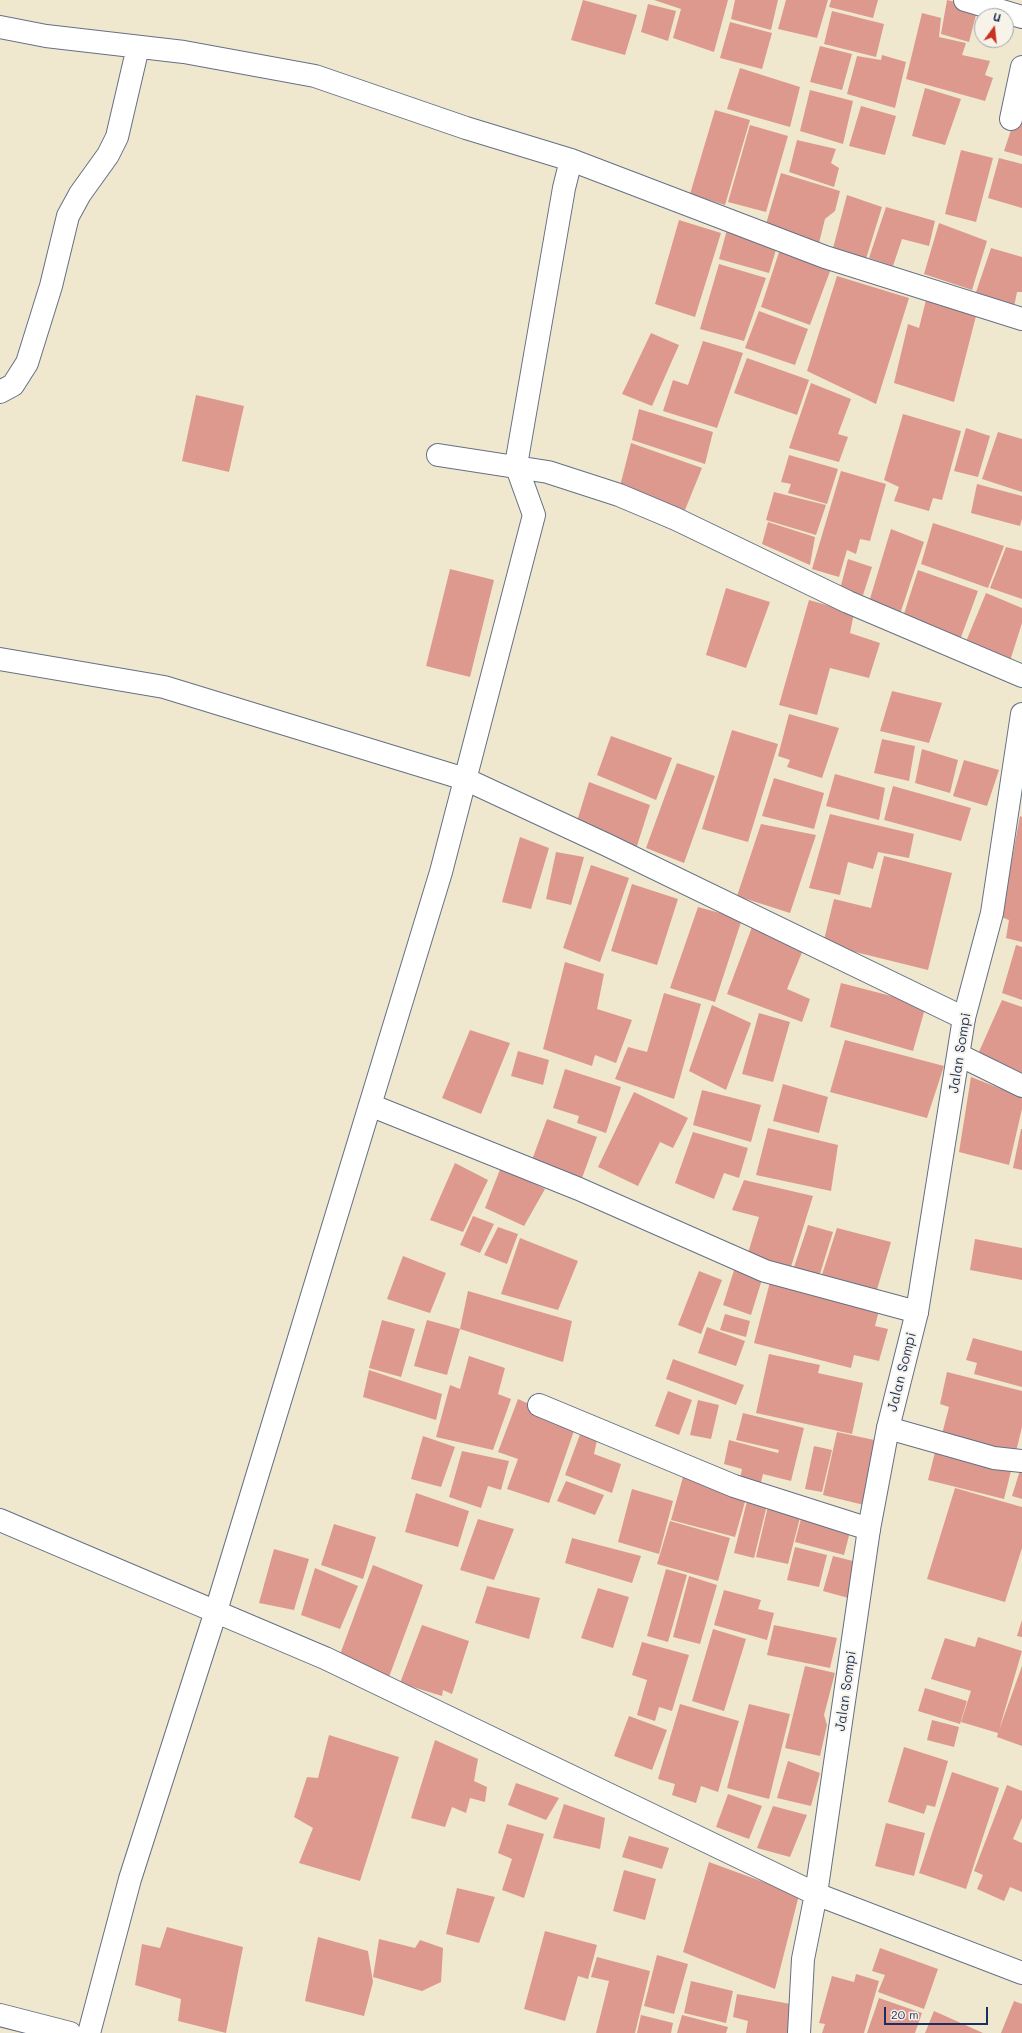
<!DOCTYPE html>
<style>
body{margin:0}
#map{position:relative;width:1022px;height:2033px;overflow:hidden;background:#efe8ce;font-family:Mali,sans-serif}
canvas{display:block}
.north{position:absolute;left:974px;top:8px;width:40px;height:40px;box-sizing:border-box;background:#f7f3e8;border:1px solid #9fa5b1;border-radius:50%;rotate:15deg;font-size:11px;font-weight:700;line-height:16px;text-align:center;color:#1b2f5e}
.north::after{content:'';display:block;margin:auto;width:14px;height:18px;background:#c8321e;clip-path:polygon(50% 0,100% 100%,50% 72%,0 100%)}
.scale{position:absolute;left:884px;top:2007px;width:104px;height:18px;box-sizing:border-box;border:2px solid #1b2f5e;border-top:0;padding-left:5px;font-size:12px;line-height:14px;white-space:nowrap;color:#1b2f5e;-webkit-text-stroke:3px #f7f3e8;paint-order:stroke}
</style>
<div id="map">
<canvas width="1022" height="2033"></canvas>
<div class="north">U</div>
<div class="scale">20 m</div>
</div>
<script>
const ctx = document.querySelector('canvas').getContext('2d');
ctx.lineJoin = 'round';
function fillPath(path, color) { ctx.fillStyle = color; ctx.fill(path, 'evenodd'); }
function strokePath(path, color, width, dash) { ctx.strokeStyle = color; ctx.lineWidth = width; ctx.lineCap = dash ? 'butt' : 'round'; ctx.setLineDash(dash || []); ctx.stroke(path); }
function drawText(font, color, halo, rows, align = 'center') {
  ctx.font = font + ' Mali,sans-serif'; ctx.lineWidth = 4; ctx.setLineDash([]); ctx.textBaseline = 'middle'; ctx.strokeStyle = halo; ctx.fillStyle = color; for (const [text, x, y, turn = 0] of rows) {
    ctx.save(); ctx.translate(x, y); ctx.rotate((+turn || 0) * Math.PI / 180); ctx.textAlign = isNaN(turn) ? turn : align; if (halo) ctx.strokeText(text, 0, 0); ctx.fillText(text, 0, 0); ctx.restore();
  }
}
fillPath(new Path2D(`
 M583 0 637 15 625 55 571 40Z
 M654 0H728L714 52 673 38 681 9Z
 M735 0H778L771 30 731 19Z
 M786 0H828L817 38 778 29Z
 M831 0H878L873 18 829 7Z
 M947 0 978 7 969 42 941 34Z
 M648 4 676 11 668 41 641 32Z
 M832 11 884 24 876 57 824 44Z
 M922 13 941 18 939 37 966 43 962 55 990 61 985 75 993 78 985 101 906 79Z
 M730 22 772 33 762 69 720 58Z
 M820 46 852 54 842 90 810 82Z
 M882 55 906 62 895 108 847 94 857 56 881 60Z
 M740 68 800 87 790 127 727 109Z
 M925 88 961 99 945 145 912 136Z
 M810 90 853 101 843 144 800 131Z
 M861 106 896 116 885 155 849 146Z
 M1018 109 1022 110V156L1004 151Z
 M715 110 750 120 725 205 690 194Z
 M750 125 788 136 766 212 728 202Z
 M797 140 836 149 831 163 839 168 834 187 789 172Z
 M961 150 993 158 976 222 945 214Z
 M999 158 1022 164V208L988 198Z
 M781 173 840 191 835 211 825 219 819 243 766 224Z
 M847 195 882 207 865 262 832 252Z
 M886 207 935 221 929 246 902 239 893 266 869 258Z
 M679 220 721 233 695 317 655 304Z
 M939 223 987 241 972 290 924 274Z
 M728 226 778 243 769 273 719 259Z
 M781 246 832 266 810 325 761 307Z
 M991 248 1022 257V292H1017L1014 307 974 298Z
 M719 264 766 278 744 341 700 329Z
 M837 276 909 298 876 404 807 371Z
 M926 300 976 316 954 402 894 383 908 324 919 328Z
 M759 311 808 329 795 365 745 348Z
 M651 333 679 345 652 406 622 394Z
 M703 341 743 353 717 428 663 411 673 380 688 385Z
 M747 358 809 380 797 415 734 393Z
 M811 383 851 399 838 434 848 437 839 462 789 448Z
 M196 395 244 406 229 472 182 461Z
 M639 409 713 432 705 464 632 440Z
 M903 414 961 431 942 500 933 498 929 511 894 501 899 487 884 480Z
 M966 428 990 436 978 477 954 471Z
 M998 432 1022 439V492L982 479Z
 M631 443 702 468 685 510 619 490Z
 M789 455 838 469 827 504 788 493 791 484 781 482Z
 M841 471 886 484 870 541 860 539 856 554 847 550 839 577 812 569Z
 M977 484 1022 496V519L1020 526 971 513Z
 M774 492 826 505 816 535 766 520Z
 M768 522 815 537 810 565 762 544Z
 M933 523 1004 546 988 588 921 564Z
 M891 529 924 542 900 614 869 602Z
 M1006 547 1022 551V599L990 588Z
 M848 559 872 567 863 595 840 589Z
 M450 569 494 580 470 677 426 666Z
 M918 570 978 591 960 640 903 617Z
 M726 588 770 602 746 668 706 655Z
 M986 593 1022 608V623L1010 661 965 644Z
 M809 600 854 613 850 633 880 643 869 678 830 668 817 715 779 705Z
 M892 691 942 703 929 743 880 731Z
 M789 714 839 728 822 778 787 767 790 760 778 756Z
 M732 730 778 744 748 842 702 829Z
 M611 736 672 758 656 800 597 775Z
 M882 739 915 746 909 781 874 773Z
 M922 749 958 760 950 793 915 783Z
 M964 760 999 770 987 806 953 796Z
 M677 763 715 776 684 863 646 848Z
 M835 774 885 788 879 820 826 806Z
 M774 778 824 793 814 829 762 816Z
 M589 782 650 805 636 849 577 821Z
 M893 786 971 808 961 841 884 820Z
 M830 814 914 834 909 858 878 852 873 869 848 862 840 895 809 888Z
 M1020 816 1022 817V942L1006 938 1009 920 1001 917Z
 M761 824 816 835 790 913 737 896Z
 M520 837 549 848 531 909 502 902Z
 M556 852 584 857 571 905 546 899Z
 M884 856 952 873 928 970 823 944 834 899 871 908Z
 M591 865 629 878 600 962 563 948Z
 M632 884 678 899 657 965 611 951Z
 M698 907 742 919 715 1002 670 988Z
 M752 927 803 950 787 989 810 999 802 1022 727 994Z
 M1016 945 1022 947V1000L1002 993Z
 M565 962 604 974 597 1009 632 1020 616 1063 595 1055 592 1066 543 1049Z
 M841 983 926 1005 913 1051 830 1027Z
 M664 993 701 1004 674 1099 615 1079 628 1047 647 1052Z
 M1002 1000 1022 1007V1073L978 1054Z
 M712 1005 751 1023 726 1090 689 1071Z
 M759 1013 790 1022 773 1082 742 1074Z
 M470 1030 510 1043 481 1114 442 1098Z
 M845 1040 944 1066 927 1118 830 1092Z
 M518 1051 549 1060 543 1085 511 1076Z
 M565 1069 621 1087 606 1133 577 1123 579 1116 553 1108Z
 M971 1077 1022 1097V1109L1009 1165 959 1152Z
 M783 1084 828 1097 819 1133 773 1121Z
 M702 1090 761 1105 751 1142 693 1125Z
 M634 1092 688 1118 673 1148 660 1142 638 1186 598 1167Z
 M547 1119 597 1137 582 1178 532 1160Z
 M768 1128 838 1145 831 1191 756 1175Z
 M1021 1129H1022V1170L1013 1168Z
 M693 1132 748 1148 739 1178 724 1173 714 1199 675 1183Z
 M455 1163 488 1180 463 1232 430 1220Z
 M501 1167 545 1189 524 1226 485 1208Z
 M744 1180 813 1196 790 1270 748 1253 759 1217 732 1210Z
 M473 1216 494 1224 480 1253 460 1245Z
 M808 1225 833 1232 819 1277 793 1270Z
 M498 1227 518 1234 507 1264 484 1255Z
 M837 1228 891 1242 876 1293 821 1278Z
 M520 1238 578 1261 558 1310 501 1294Z
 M975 1239 1022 1248V1280L970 1270Z
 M403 1256 446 1273 430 1313 387 1299Z
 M736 1264 764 1273 751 1315 723 1305Z
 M699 1271 722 1280 701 1334 678 1325Z
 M770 1282 879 1310 875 1326 888 1329 879 1361 854 1355 851 1368 754 1343Z
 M468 1291 572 1321 563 1362 460 1329 447 1375 414 1366 427 1320 460 1329Z
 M725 1314 750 1321 746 1337 720 1330Z
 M382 1320 415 1329 401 1377 369 1368Z
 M707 1327 745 1341 736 1366 698 1353Z
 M973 1338 1022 1351V1387L974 1374 977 1363 966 1360Z
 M769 1354 820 1365 818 1373 863 1383 852 1434 756 1413Z
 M469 1356 505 1368 498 1394 511 1399 493 1450 436 1437 450 1385 460 1389Z
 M673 1359 744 1385 736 1405 666 1379Z
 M369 1370 442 1394 436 1420 363 1397Z
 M947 1372 1022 1391V1427L1014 1460 940 1442 949 1407 940 1404Z
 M668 1391 692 1400 679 1435 655 1426Z
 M518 1399 576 1425 549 1503 507 1489 518 1459 498 1452Z
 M698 1400 719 1405 711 1439 690 1435Z
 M743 1413 804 1428 791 1481 763 1474 759 1490 739 1484 742 1469 724 1464 729 1440 778 1453 779 1450 736 1440Z
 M582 1429 598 1436 594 1454 621 1464 612 1493 565 1475Z
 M837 1432 879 1441 864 1505 823 1495Z
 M423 1436 455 1447 441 1487 411 1479Z
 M814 1446 832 1450 822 1492 805 1489Z
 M936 1448 1012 1467 1004 1499 928 1480Z
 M462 1451 509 1461 501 1490 488 1486 481 1508 449 1497Z
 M1022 1464V1499L1012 1496Z
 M683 1477 747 1495 735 1537 671 1520Z
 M566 1481 604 1495 595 1515 557 1501Z
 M955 1488 1022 1507V1548L1005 1602 927 1579Z
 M632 1489 673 1501 659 1554 618 1542Z
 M416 1493 469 1511 458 1547 405 1532Z
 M747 1501 767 1505 754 1558 734 1553Z
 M769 1502 802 1510 788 1564 756 1557Z
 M803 1511 852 1524 844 1555 795 1542Z
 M478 1519 514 1529 494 1580 460 1570Z
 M670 1521 730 1538 718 1581 657 1564Z
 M334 1524 376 1537 363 1579 321 1565Z
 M572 1538 641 1556 632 1583 565 1563Z
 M795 1547 827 1555 819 1587 787 1580Z
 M274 1549 309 1559 294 1610 259 1603Z
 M833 1556 861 1563 852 1599 823 1591Z
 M373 1565 423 1585 389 1677 339 1657Z
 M315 1568 358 1586 340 1629 301 1615Z
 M666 1569 687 1575 668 1642 647 1636Z
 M689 1576 717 1585 700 1644 673 1637Z
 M487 1586 540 1598 529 1639 475 1623Z
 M598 1588 629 1597 613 1648 581 1638Z
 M724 1590 761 1600 758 1609 774 1613 767 1640 714 1625Z
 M1022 1620V1637L1017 1636Z
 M422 1625 469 1641 452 1694 443 1690 442 1696 400 1683Z
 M774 1625 837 1638 830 1668 767 1655Z
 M713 1629 746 1639 724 1711 692 1701Z
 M978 1637 1022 1651 999 1730 1022 1666V1746L997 1737 998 1733 961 1722 971 1691 931 1679 945 1638 975 1647Z
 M642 1642 689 1655 672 1711 659 1707 655 1721 637 1715 647 1680 632 1675Z
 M805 1666 835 1673 824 1715 827 1725 820 1756 785 1748Z
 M925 1688 967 1701 960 1724 918 1711Z
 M680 1704 739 1721 718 1792 701 1786 696 1803 672 1795 675 1784 658 1779Z
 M749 1704 790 1714 769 1799 727 1788Z
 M629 1716 667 1730 652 1770 614 1756Z
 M932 1720 959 1727 954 1747 927 1740Z
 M329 1735 399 1757 360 1881 299 1863 313 1828 294 1817 307 1777 318 1778Z
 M435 1740 478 1759 474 1781 487 1787 485 1802 470 1798 466 1813 452 1807 445 1827 411 1818Z
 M904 1747 948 1761 935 1807 927 1805 924 1814 888 1802Z
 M788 1761 820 1773 811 1806 777 1798Z
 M952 1772 999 1788 966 1889 919 1873Z
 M516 1783 559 1798 546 1820 508 1805Z
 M1007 1785 1022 1791V1818L1013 1839 1022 1843V1892L1010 1887 1004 1901 977 1889 983 1875 974 1871Z
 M728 1794 762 1806 749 1839 716 1827Z
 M564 1804 605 1818 600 1849 553 1838Z
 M773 1806 807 1815 790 1857 757 1848Z
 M886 1823 925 1833 914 1876 875 1866Z
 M507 1824 544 1834 524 1898 502 1890 512 1859 498 1853Z
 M629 1836 669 1848 662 1869 622 1857Z
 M709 1862 799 1895 775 1989 683 1952Z
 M624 1870 656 1879 645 1920 613 1911Z
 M457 1888 495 1897 479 1943 446 1934Z
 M167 1927 243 1947 226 2033 178 2021 181 1999 135 1985 142 1944 160 1948Z
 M545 1931 597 1945 588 1979 578 1976 565 2021 524 2009Z
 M318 1937 368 1951 373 1982 364 2016 305 2001Z
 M379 1939 415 1948 420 1940 443 1948 441 1982 422 1991 373 1977Z
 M880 1948 938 1969 924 2009 878 1992 885 1975 872 1971Z
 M657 1955 688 1964 674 2014 644 2006Z
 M597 1957 650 1971 635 2033H596L609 1981 591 1977Z
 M856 1974 879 1981 864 2033H822L825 2024 819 2023 832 1976 854 1982Z
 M691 1981 733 1991 726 2023 684 2013Z
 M737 1994 796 2005 791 2033H746L748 2021 733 2017Z
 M879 1998 922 2013 915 2033H867Z
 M1014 2001 1022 2004V2033H1001Z
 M934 2011 983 2033H925Z
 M641 2015 673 2023 671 2033H637Z
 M682 2015 728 2027 726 2033H677Z`), '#de998e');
const street = new Path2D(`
 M965 0 1022 17
 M0 27 46 36 184 52 315 76 466 128 571 160
 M1011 119 1022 67
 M0 392 13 385 27 363 51 286 68 216 80 194 108 155 117 137 138 47
 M438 455 548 472 619 495 676 519 848 602 1022 676
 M0 659 164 687 465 779 607 845 964 1018
 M959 1055 1022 1086
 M370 1105 579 1189 765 1271 917 1312
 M539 1405 734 1486 869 1529
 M888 1428 994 1458 1022 1461
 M0 2015 70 2033
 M89 2033 130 1879 216 1611 441 872 534 515 516 465 564 188 571 160 825 257 1022 319`);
const secondary = new Path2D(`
 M0 1520 325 1658 816 1894 1022 1973
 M799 2033 803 1959 816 1894 869 1529 888 1428 917 1312 964 1018 992 913 1022 714`);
strokePath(street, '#657085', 24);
strokePath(secondary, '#657085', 24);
strokePath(street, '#fff', 22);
strokePath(secondary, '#fff', 22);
drawText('14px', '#1b2f5e', '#f7f3e8', [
 ["Jalan Sompi",960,1053,-81],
 ["Jalan Sompi",902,1372,-76],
 ["Jalan Sompi",846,1691,-82]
]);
</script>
